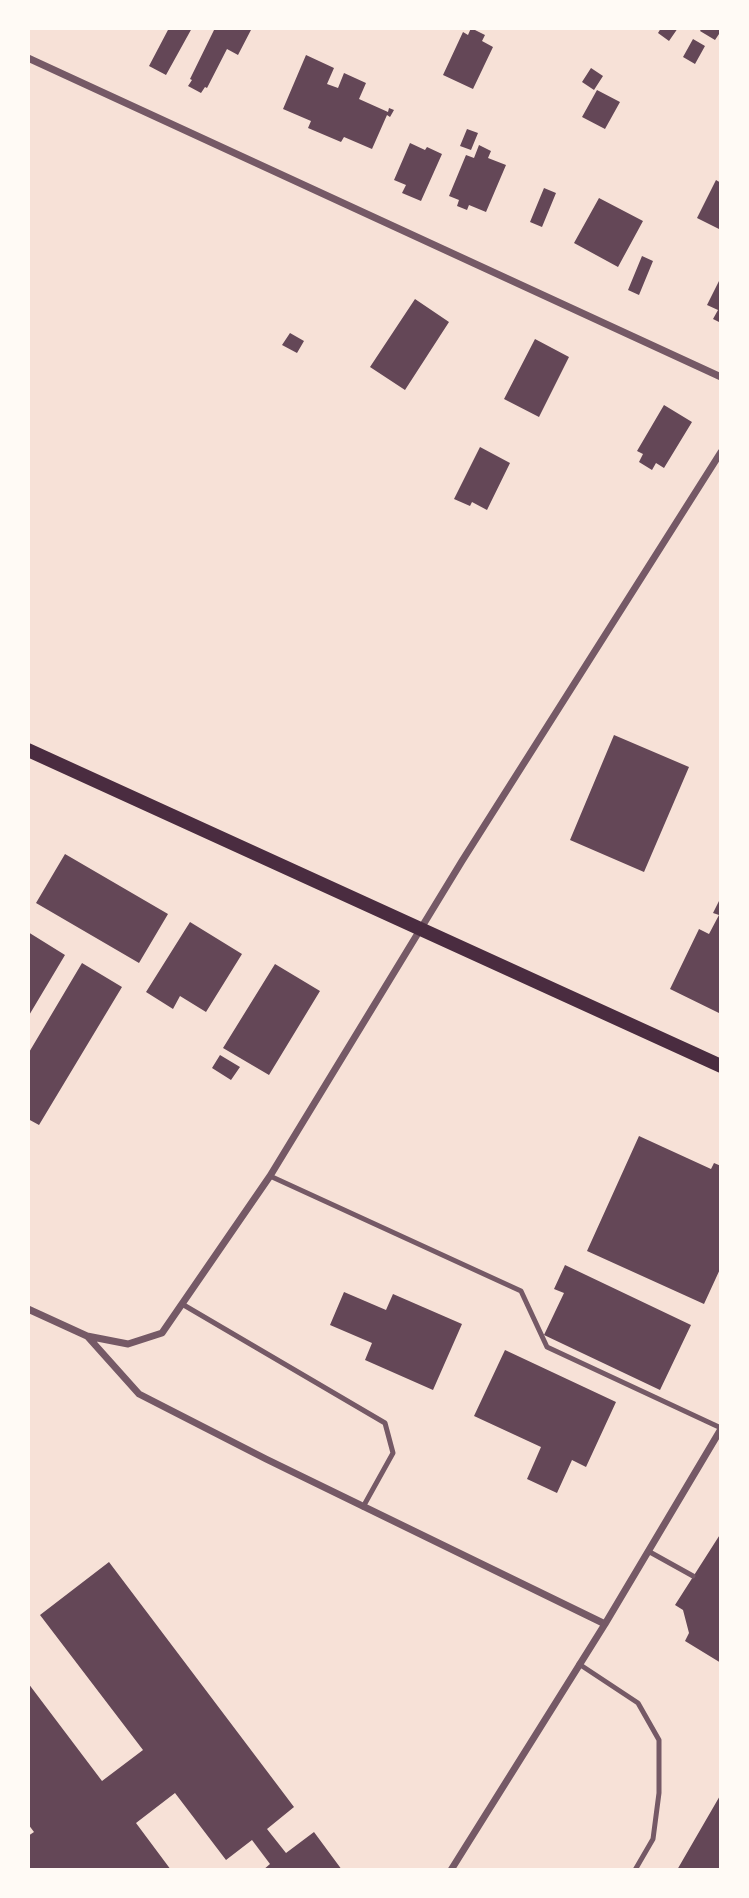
<!DOCTYPE html>
<style>
body{margin:0}
#map{position:relative;width:749px;height:1898px;overflow:hidden;background:#f7e1d7;font-family:Ubuntu,sans-serif}
canvas{display:block}
.frame{position:absolute;inset:0;border:30px solid #fffaf5;pointer-events:none}
</style>
<div id="map">
<canvas width="749" height="1898"></canvas>
<div class="frame"></div>
</div>
<script>
const ctx = document.querySelector('canvas').getContext('2d');
ctx.lineJoin = 'round';
function fillPath(path, color) { ctx.fillStyle = color; ctx.fill(path, 'evenodd'); }
function strokePath(path, color, width, dash) { ctx.strokeStyle = color; ctx.lineWidth = width; ctx.lineCap = dash ? 'butt' : 'round'; ctx.setLineDash(dash || []); ctx.stroke(path); }
fillPath(new Path2D(`
 M169 28H192L166 75 149 66Z
 M215 28H252L238 55 227 49 207 88 205 87 201 93 188 86 192 80 190 79Z
 M471 28 485 35 482 41 493 47 473 89 443 75 463 32 468 35Z
 M661 28H678L669 41 658 33Z
 M702 28H721V31L715 40 700 31Z
 M693 39 705 46 695 64 683 57Z
 M306 55 334 68 327 84 338 88 344 73 366 83 359 99 388 112 389 108 394 110 390 117 387 115 372 149 344 137 341 142 308 128 311 121 283 109Z
 M591 68 603 76 594 90 582 82Z
 M597 90 620 102 605 129 582 117Z
 M467 129 478 133 471 150 460 146Z
 M410 143 425 150 427 147 442 154 421 201 402 193 406 185 394 180Z
 M479 145 491 151 488 158 506 165 486 212 469 205 467 210 457 206 459 200 449 196 466 155 474 158Z
 M716 180 721 183V230L697 218Z
 M544 188 556 193 542 227 530 222Z
 M599 198 643 221 618 267 574 243Z
 M642 256 653 261 639 295 628 290Z
 M721 277V323L713 319 718 310 707 305Z
 M415 299 449 322 405 390 370 367Z
 M290 333 304 341 297 353 282 345Z
 M535 339 569 357 539 417 504 399Z
 M664 405 692 422 664 468 656 463 652 470 639 462 643 454 637 451Z
 M480 447 510 463 487 510 472 502 470 506 454 499Z
 M614 735 689 767 644 872 570 840Z
 M65 854 168 914 139 963 36 903Z
 M721 897V1014L670 989 699 929 709 934 719 915 713 913Z
 M190 922 242 954 206 1012 180 996 173 1009 146 992Z
 M28 932 65 955 28 1017Z
 M82 963 122 987 39 1125 28 1119V1054Z
 M275 964 320 991 269 1075 223 1048Z
 M220 1055 240 1067 231 1080 212 1068Z
 M639 1136 711 1169 714 1163 721 1166V1267L704 1304 587 1251Z
 M565 1265 691 1325 660 1390 544 1335 564 1293 554 1289Z
 M344 1292 386 1310 393 1294 462 1324 433 1390 365 1360 372 1343 330 1325Z
 M505 1350 616 1402 586 1467 572 1460 557 1493 527 1479 541 1447 474 1416Z
 M721 1533V1663L685 1641 689 1633 683 1610 675 1605Z
 M109 1562 294 1807 267 1829 286 1853 314 1832 342 1870H263L270 1864 252 1840 226 1860 175 1793 136 1823 171 1870H28V1836L34 1832 28 1824V1683L102 1781 143 1750 40 1615Z
 M721 1794V1870H677Z`), '#644757');
strokePath(new Path2D(`
 M270 1176 521 1291 547 1347 721 1428
 M182 1304 385 1423 393 1453 363 1507
 M648 1551 693 1576
 M579 1664 638 1703 659 1740V1793L653 1839 635 1870`), '#755966', 5);
strokePath(new Path2D(`
 M28 58 721 377
 M28 1309 87 1336 128 1344 162 1333 270 1176 462 861 721 452
 M88 1337 139 1394 266 1459 605 1624
 M451 1870 605 1624 721 1429`), '#755966', 7);
strokePath(new Path2D(`
 M28 750 721 1066`), '#4a2c40', 14);
</script>
